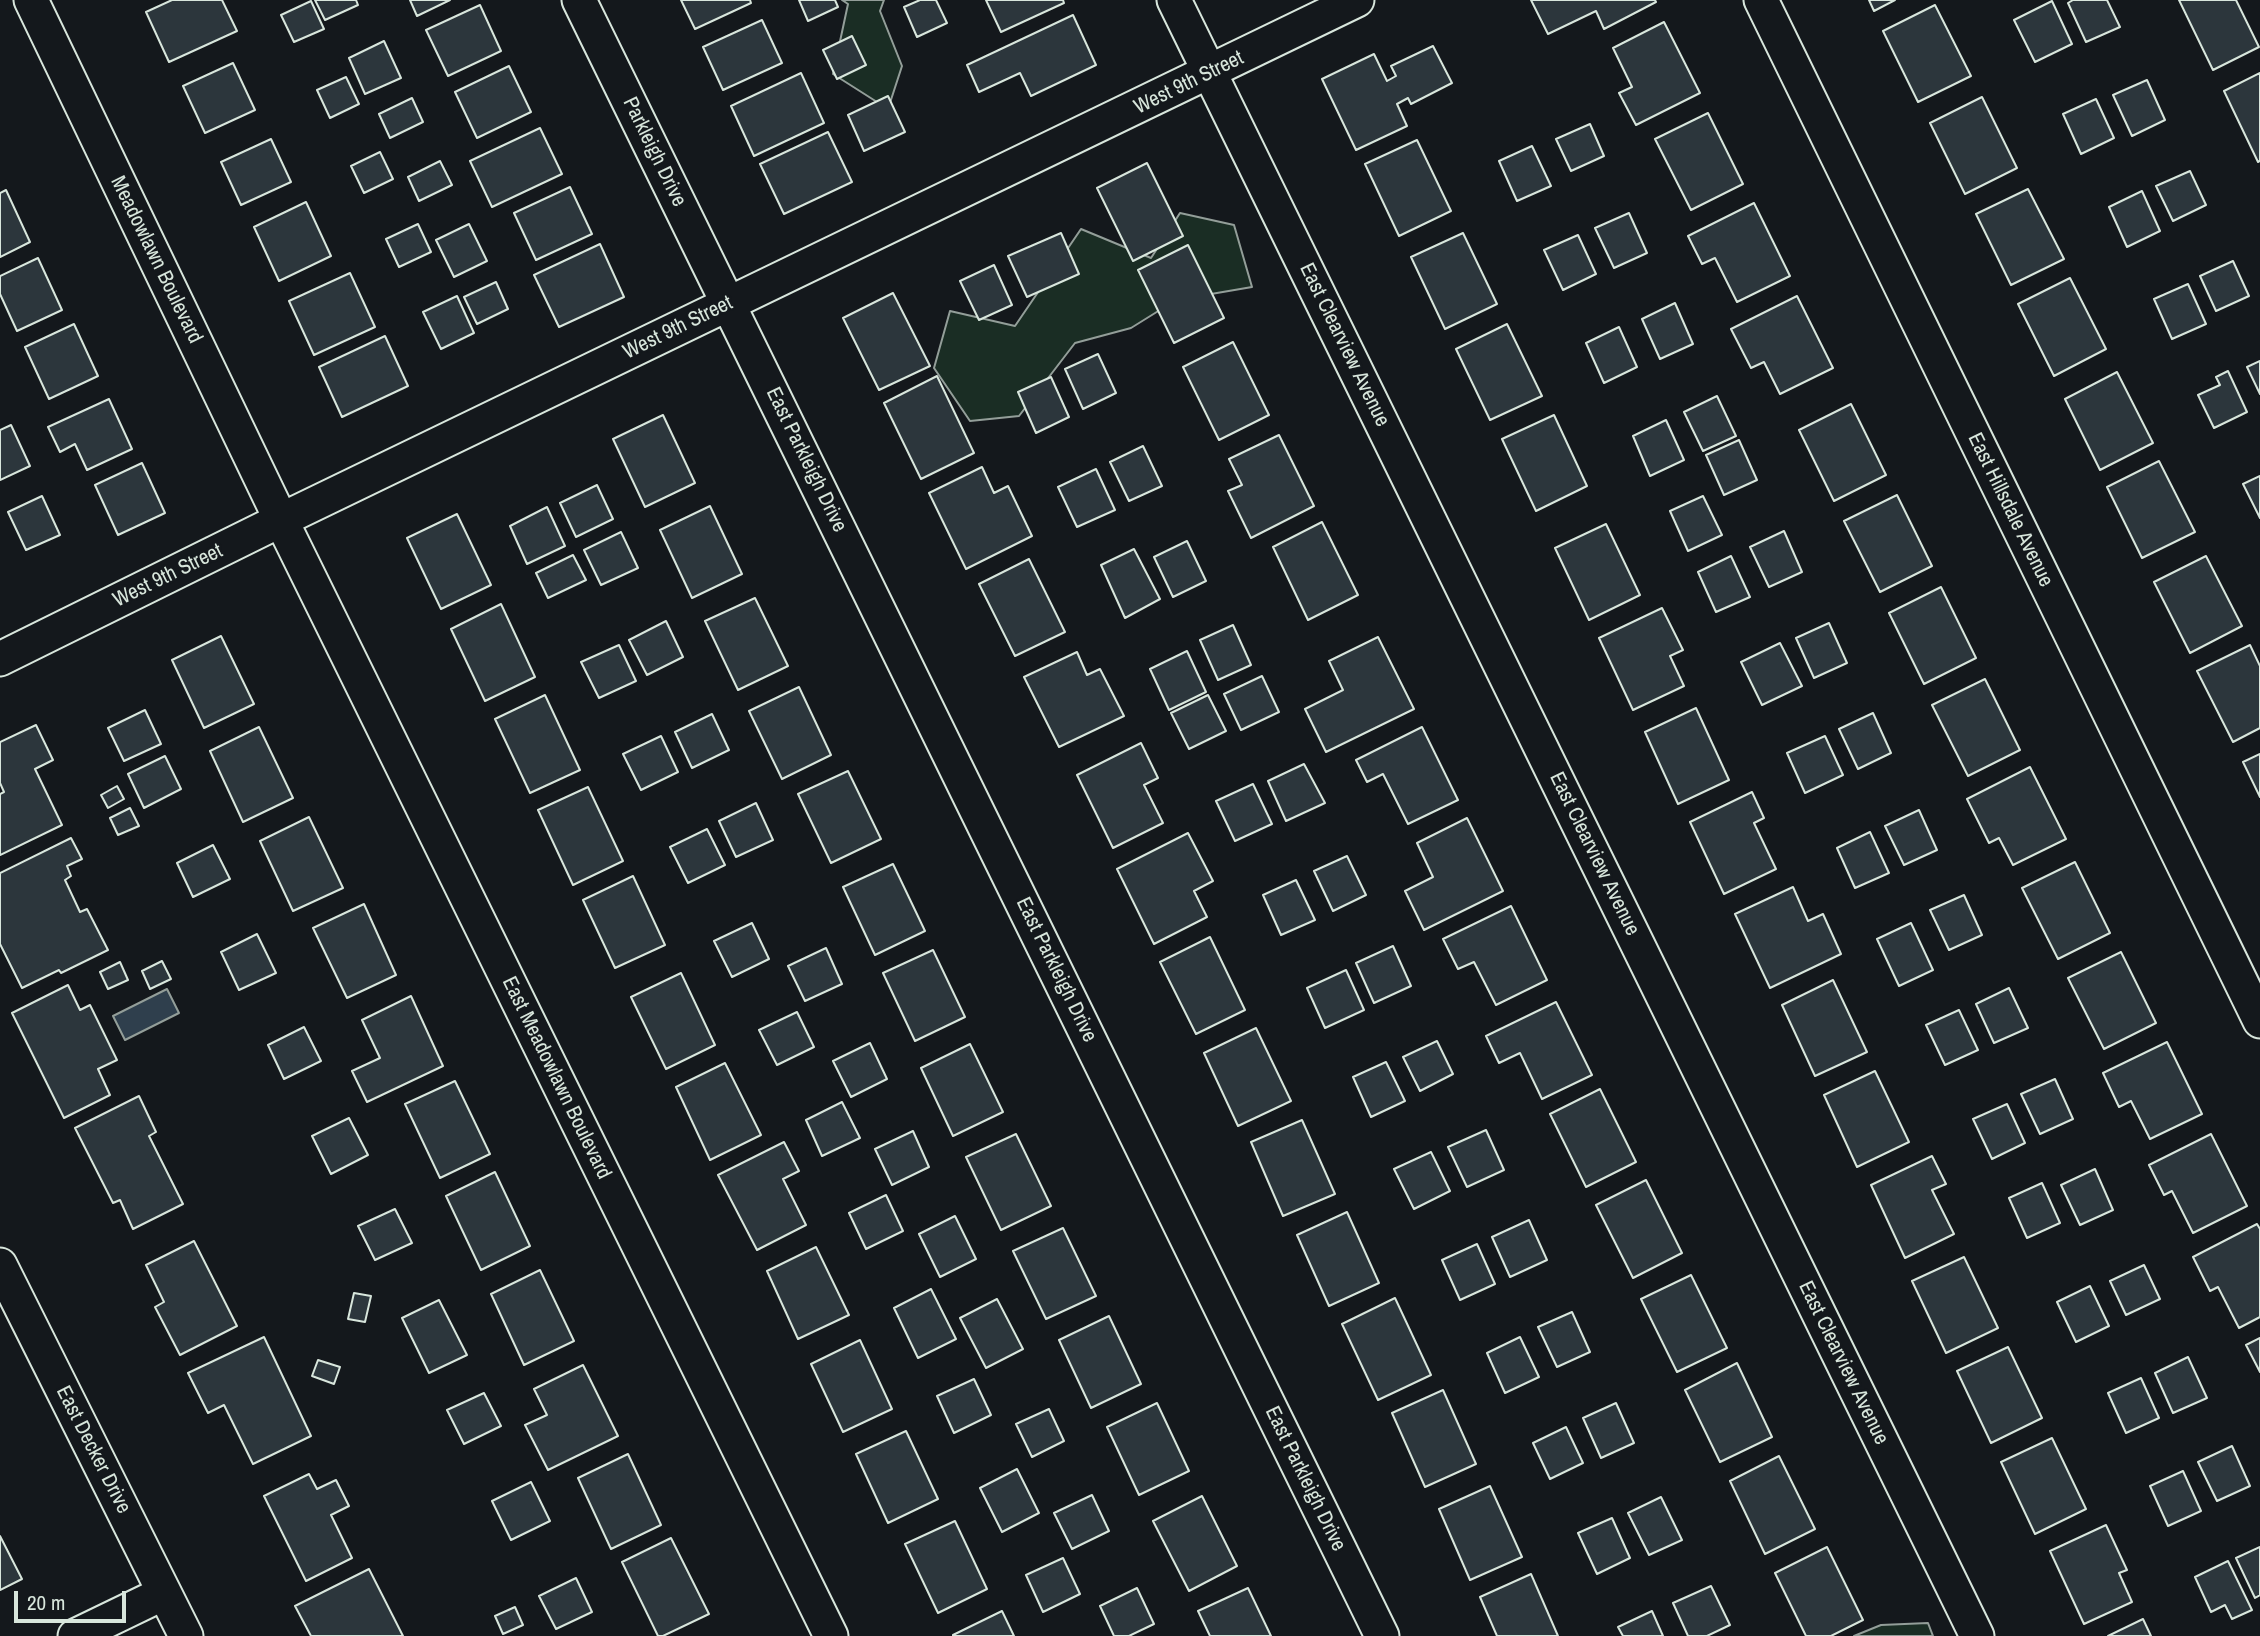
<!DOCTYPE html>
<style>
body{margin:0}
#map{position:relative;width:2260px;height:1636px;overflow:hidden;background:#14181c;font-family:"Archivo Narrow",sans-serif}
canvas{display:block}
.scale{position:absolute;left:14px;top:1591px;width:112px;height:32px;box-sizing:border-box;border:4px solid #d8e6dc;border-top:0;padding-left:9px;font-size:21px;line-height:24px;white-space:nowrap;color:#d8e6dc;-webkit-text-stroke:5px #14181c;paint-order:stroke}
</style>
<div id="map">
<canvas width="2260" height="1636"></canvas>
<div class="scale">20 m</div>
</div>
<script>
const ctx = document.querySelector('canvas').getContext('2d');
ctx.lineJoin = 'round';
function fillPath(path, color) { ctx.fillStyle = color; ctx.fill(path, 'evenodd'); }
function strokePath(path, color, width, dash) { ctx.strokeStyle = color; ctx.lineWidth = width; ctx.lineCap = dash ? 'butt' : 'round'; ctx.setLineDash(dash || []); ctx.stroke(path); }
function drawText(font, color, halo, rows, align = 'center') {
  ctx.font = font + ' "Archivo Narrow",sans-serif'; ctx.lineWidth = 5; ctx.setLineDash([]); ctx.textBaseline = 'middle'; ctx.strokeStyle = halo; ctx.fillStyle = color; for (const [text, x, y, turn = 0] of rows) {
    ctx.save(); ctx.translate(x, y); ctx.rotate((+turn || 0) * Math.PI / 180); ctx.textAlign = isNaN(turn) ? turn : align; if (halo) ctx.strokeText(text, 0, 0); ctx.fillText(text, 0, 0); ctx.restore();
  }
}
const green = new Path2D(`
 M842 0H884L880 11 902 66 888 109 833 74 848 4Z
 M1180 213 1234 225 1252 287 1176 300 1131 328 1075 343 1019 416 970 421 934 368 950 311 1015 326 1081 229 1151 258Z
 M1928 1623 1933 1636H1854L1881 1625Z`);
fillPath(green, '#1a2d24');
strokePath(green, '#939e99', 2);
const water = new Path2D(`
 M167 989 179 1013 125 1040 113 1016Z`);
fillPath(water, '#2f3f4d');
strokePath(water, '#939e99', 2);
const building = new Path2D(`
 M172 0H222L237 31 169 62 146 12Z
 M315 0H356L358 5 325 20Z
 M410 0H450L417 16Z
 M681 0H750L751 3 695 29Z
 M799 0H835L838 7 808 21Z
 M920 0H936L947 23 917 37 904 7Z
 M986 0H1063L1064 3 1001 32Z
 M1531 0H1655L1656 2 1604 29 1596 11 1548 34Z
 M1869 0H1895L1874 11Z
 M2073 0H2107L2120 27 2086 42 2068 3Z
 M2179 0H2236L2259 47 2213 70Z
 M311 1 324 29 294 42 281 15Z
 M2052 1 2072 44 2035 62 2014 20Z
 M480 5 501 51 448 76 426 30Z
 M1935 5 1971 76 1918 102 1883 31Z
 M1073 15 1096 65 1031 96 1020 73 979 92 967 65Z
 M762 20 782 63 723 90 703 47Z
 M1664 22 1700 93 1636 125 1619 93 1632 87 1613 48Z
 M852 36 866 65 837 79 823 50Z
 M384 41 401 78 365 94 349 58Z
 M1433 46 1452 83 1411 104 1408 98 1397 104 1407 126 1356 150 1322 79 1374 54 1387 81 1396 76 1391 66Z
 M233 63 255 110 205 133 183 86Z
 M509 66 531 112 477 138 455 92Z
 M801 73 824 123 754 156 731 106Z
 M2260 73V161L2258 162 2224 91Z
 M346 77 359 104 330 118 317 90Z
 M2147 80 2165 120 2132 136 2113 95Z
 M888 96 905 132 864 151 848 115Z
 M1982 97 2017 168 1965 194 1930 123Z
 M412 98 423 122 390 138 379 114Z
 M2096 99 2114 138 2081 154 2063 114Z
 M1708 113 1743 184 1691 210 1655 139Z
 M1590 124 1604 156 1571 171 1556 139Z
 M540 128 562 174 492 207 470 161Z
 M828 132 852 182 784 214 760 164Z
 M271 139 291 182 241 205 221 162Z
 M1417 140 1451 211 1399 236 1365 164Z
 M1532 146 1551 186 1517 201 1499 161Z
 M380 152 393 179 364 193 351 166Z
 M440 161 452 185 419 201 408 177Z
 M1147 163 1183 236 1133 261 1097 188Z
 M2190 171 2206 205 2173 221 2156 186Z
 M570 187 592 234 536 260 514 213Z
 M2028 189 2064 259 2011 285 1976 214Z
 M6 190 30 242 0 257V193Z
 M2142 191 2160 231 2127 247 2109 207Z
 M306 202 331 256 279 281 254 227Z
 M1754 203 1790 276 1737 302 1715 258 1702 264 1688 236Z
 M1629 213 1647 253 1614 268 1595 228Z
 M418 224 431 252 399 267 386 239Z
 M469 224 487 261 454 277 436 240Z
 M1061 233 1079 274 1027 297 1008 256Z
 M1463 233 1497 304 1445 329 1411 257Z
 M1578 235 1596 274 1563 290 1544 250Z
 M600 244 624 297 559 327 534 275Z
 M1188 245 1224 318 1174 343 1138 270Z
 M38 258 62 310 17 331 0 294V276Z
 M2233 261 2249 296 2216 311 2200 276Z
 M994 265 1012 305 979 320 960 281Z
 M350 273 375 327 314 355 289 301Z
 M2070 278 2106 349 2054 376 2018 304Z
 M496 282 508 309 477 324 464 297Z
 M2188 284 2206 324 2172 339 2154 299Z
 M893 293 930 366 879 390 843 318Z
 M457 296 474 333 441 349 423 312Z
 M1797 296 1833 368 1780 394 1764 362 1751 368 1731 329Z
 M1675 303 1693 344 1660 359 1642 319Z
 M74 324 98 376 49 399 25 347Z
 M1507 324 1542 396 1490 420 1456 349Z
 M1619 327 1637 367 1604 383 1586 343Z
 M385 336 408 386 342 417 319 367Z
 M1233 342 1269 415 1219 440 1183 367Z
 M1098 354 1116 393 1083 409 1065 369Z
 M2260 361V394L2247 367Z
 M2228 371 2247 412 2214 428 2198 395 2220 385 2216 377Z
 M2117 372 2153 443 2100 470 2065 399Z
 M937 376 974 453 921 479 884 403Z
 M1051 377 1069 417 1036 433 1018 392Z
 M1717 396 1736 436 1703 451 1684 412Z
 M109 399 132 449 87 470 75 444 60 452 48 427Z
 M1851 404 1886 475 1834 501 1799 430Z
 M663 415 695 483 645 507 613 439Z
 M1554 415 1587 486 1536 511 1502 439Z
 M1666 420 1684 460 1650 476 1633 436Z
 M11 425 30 466 0 480V430Z
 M1279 435 1314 506 1251 538 1228 491 1242 485 1229 459Z
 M1739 440 1757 480 1724 495 1706 455Z
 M1143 446 1162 486 1129 501 1110 462Z
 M2159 461 2195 532 2142 558 2107 487Z
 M142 463 165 513 118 535 95 485Z
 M982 467 994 493 1008 486 1032 536 966 569 929 493Z
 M1096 469 1115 510 1077 527 1058 487Z
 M2260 476V518L2243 484Z
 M597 485 613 519 576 537 560 503Z
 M1897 495 1932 566 1880 592 1844 521Z
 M42 496 60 535 26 550 8 512Z
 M1703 496 1722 535 1688 551 1670 511Z
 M710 506 742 574 692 598 660 530Z
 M547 507 565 546 527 564 510 526Z
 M457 514 491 585 441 609 407 538Z
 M1322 522 1358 595 1308 620 1273 547Z
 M1606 524 1640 595 1589 620 1555 548Z
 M1784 531 1802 572 1769 587 1750 547Z
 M621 532 638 568 601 585 584 550Z
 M1187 541 1206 581 1173 597 1154 557Z
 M1134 549 1160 599 1125 618 1101 565Z
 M573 555 586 580 548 598 536 573Z
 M1731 556 1750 597 1716 612 1698 572Z
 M2206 556 2242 626 2190 653 2154 582Z
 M1029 559 1065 632 1015 656 979 584Z
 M1941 587 1976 658 1924 684 1889 613Z
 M755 598 788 666 738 690 705 621Z
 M501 604 535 677 485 701 451 629Z
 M1662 608 1683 650 1670 656 1684 686 1633 710 1599 638Z
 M666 621 683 657 647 675 629 640Z
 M1829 623 1847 663 1814 678 1796 638Z
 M1233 625 1251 665 1218 680 1200 640Z
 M221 636 254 704 204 728 172 660Z
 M1378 637 1414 709 1326 752 1305 709 1343 690 1329 661Z
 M1780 643 1802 686 1762 705 1741 662Z
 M619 645 636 681 599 698 581 662Z
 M2250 645 2260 666V728L2233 742 2197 671Z
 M1187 651 1206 692 1169 710 1150 669Z
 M1077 652 1087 675 1100 669 1124 716 1059 747 1024 677Z
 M1262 676 1279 712 1241 730 1224 694Z
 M1985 679 2020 750 1968 776 1932 705Z
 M799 687 831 755 782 779 749 711Z
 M545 695 580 770 530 793 495 719Z
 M1208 695 1226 731 1189 749 1171 713Z
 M1696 708 1729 780 1678 804 1645 732Z
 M145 710 161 744 124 761 108 728Z
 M1873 713 1891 753 1858 769 1839 729Z
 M712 714 729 750 692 768 675 732Z
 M36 725 53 760 35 769 62 825 0 855V794L4 792 0 783V742Z
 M259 727 293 798 243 822 210 751Z
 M1422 727 1458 800 1408 824 1383 774 1367 782 1356 760Z
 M661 736 678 772 641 790 623 754Z
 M1825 736 1843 775 1805 793 1787 753Z
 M1141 743 1158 778 1144 785 1163 823 1113 848 1077 775Z
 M2260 754V797L2243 762Z
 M165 756 181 789 144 808 128 774Z
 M1304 764 1325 803 1286 821 1268 781Z
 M2030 767 2066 839 2013 865 1999 838 1989 843 1967 799Z
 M848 771 881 839 831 863 798 794Z
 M1253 784 1272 824 1235 841 1216 801Z
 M117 786 124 799 108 808 101 795Z
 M588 787 623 861 573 885 538 810Z
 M1752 792 1764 818 1754 823 1776 869 1724 894 1690 822Z
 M756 803 773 840 736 857 719 821Z
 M130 808 139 826 118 835 110 818Z
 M1919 810 1937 850 1904 865 1885 826Z
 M309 817 343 888 293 911 260 841Z
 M1467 818 1503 891 1424 930 1405 891 1433 877 1417 843Z
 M707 829 725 865 688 883 670 847Z
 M1870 832 1889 873 1855 888 1837 848Z
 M1188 833 1213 881 1194 891 1207 917 1154 944 1117 869Z
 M71 838 82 859 67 866 71 876 65 880 80 912 87 909 108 950 61 973 59 970 22 988 0 944V873Z
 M213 845 230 879 193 897 177 863Z
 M1347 856 1366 895 1333 911 1314 871Z
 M2075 862 2110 933 2058 959 2022 888Z
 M893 864 925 931 875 955 843 887Z
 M633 876 665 945 615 968 583 900Z
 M1296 880 1315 920 1281 935 1263 895Z
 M1793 887 1808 921 1823 914 1841 954 1770 988 1735 914Z
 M1964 895 1982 935 1949 950 1930 910Z
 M364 904 396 975 347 998 313 928Z
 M1511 906 1547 980 1496 1005 1474 962 1458 969 1443 939Z
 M752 923 769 959 732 977 714 941Z
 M1911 923 1933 970 1899 986 1877 939Z
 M257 934 276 973 239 990 221 952Z
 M1210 937 1245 1010 1196 1034 1160 962Z
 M1393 946 1411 986 1374 1003 1356 963Z
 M826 948 842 984 805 1001 788 966Z
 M933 950 965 1017 915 1041 883 973Z
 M2121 952 2156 1023 2104 1049 2068 978Z
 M162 961 171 979 150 989 142 971Z
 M120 962 128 980 108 989 100 972Z
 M1346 970 1364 1010 1325 1028 1307 988Z
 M681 973 715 1045 666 1069 631 997Z
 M1833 980 1867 1052 1815 1076 1782 1005Z
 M68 985 80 1010 90 1005 117 1060 98 1069 110 1095 64 1118 12 1013Z
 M2009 988 2028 1028 1994 1043 1976 1004Z
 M411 996 443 1066 367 1102 352 1071 380 1058 362 1020Z
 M1556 1002 1592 1075 1542 1099 1520 1053 1499 1063 1486 1036Z
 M1959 1010 1978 1050 1945 1065 1926 1025Z
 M797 1012 814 1047 777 1065 759 1030Z
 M304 1027 321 1061 284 1079 268 1045Z
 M1256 1028 1291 1101 1238 1126 1204 1053Z
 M1437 1041 1453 1074 1420 1091 1403 1057Z
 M2167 1042 2202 1114 2150 1139 2131 1101 2119 1107 2103 1073Z
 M870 1043 887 1079 851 1097 833 1061Z
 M970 1044 1003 1112 953 1136 921 1068Z
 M1386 1062 1405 1101 1371 1117 1353 1077Z
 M725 1063 761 1135 710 1160 676 1087Z
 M1875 1071 1909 1142 1857 1167 1824 1095Z
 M2055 1079 2073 1119 2040 1134 2021 1094Z
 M455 1081 490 1154 440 1178 405 1104Z
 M1600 1089 1636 1162 1586 1187 1550 1114Z
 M139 1096 156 1132 149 1136 183 1204 133 1229 120 1200 113 1203 75 1128Z
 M842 1102 860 1138 822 1156 806 1120Z
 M2007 1104 2025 1143 1992 1159 1973 1119Z
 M349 1118 368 1155 331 1174 312 1136Z
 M1302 1120 1335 1194 1283 1216 1251 1142Z
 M1486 1130 1504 1170 1467 1187 1448 1147Z
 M913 1131 929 1167 892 1185 875 1149Z
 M1016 1134 1051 1206 1001 1230 966 1157Z
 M2211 1134 2247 1206 2193 1233 2172 1191 2164 1195 2149 1165Z
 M784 1142 799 1171 783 1179 806 1225 757 1250 718 1175Z
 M1431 1152 1450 1191 1414 1209 1394 1169Z
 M1932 1156 1946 1184 1932 1190 1954 1234 1905 1258 1871 1185Z
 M2095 1169 2113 1210 2080 1225 2061 1185Z
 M495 1172 530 1246 481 1270 446 1196Z
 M1646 1180 1682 1253 1633 1278 1596 1205Z
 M2042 1183 2060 1223 2027 1238 2009 1198Z
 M886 1195 903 1231 866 1249 849 1213Z
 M395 1209 412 1243 375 1260 358 1226Z
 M1347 1212 1379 1283 1329 1306 1297 1235Z
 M955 1216 976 1259 940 1277 919 1234Z
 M1529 1220 1547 1260 1510 1277 1492 1237Z
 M2257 1224 2260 1229V1317L2239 1328 2218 1287 2210 1291 2193 1257Z
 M1063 1228 1096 1296 1046 1319 1013 1251Z
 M194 1241 237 1326 180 1355 155 1307 164 1302 146 1265Z
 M1477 1244 1495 1284 1460 1300 1442 1260Z
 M816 1247 849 1315 798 1339 767 1271Z
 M1964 1257 1998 1328 1946 1353 1912 1281Z
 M2144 1265 2160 1299 2126 1315 2110 1281Z
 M540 1270 574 1341 524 1365 491 1294Z
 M1691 1275 1727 1348 1677 1372 1641 1299Z
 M2090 1286 2109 1326 2076 1342 2057 1302Z
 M931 1289 956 1339 918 1358 894 1308Z
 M354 1293 371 1296 365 1322 348 1319Z
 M1395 1298 1431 1375 1378 1400 1342 1324Z
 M997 1299 1023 1349 986 1368 960 1318Z
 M439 1300 467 1355 429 1373 402 1318Z
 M1572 1312 1590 1352 1557 1367 1538 1327Z
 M1109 1316 1141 1384 1091 1408 1059 1340Z
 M264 1337 311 1436 253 1464 224 1405 208 1413 188 1373Z
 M1520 1337 1539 1377 1505 1393 1487 1353Z
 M2260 1338V1372L2246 1345Z
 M860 1340 892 1409 843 1432 811 1364Z
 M2008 1347 2042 1418 1991 1443 1957 1371Z
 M2188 1357 2207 1398 2173 1413 2155 1373Z
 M318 1360 340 1367 334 1384 312 1376Z
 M1737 1363 1772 1437 1720 1462 1685 1390Z
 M583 1365 618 1436 548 1470 525 1425 547 1415 534 1389Z
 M2141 1378 2159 1418 2126 1433 2108 1393Z
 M974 1379 991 1415 954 1433 937 1396Z
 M1443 1390 1476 1464 1425 1487 1392 1413Z
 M484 1393 501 1426 464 1444 447 1410Z
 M1157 1403 1189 1471 1139 1495 1107 1427Z
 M1616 1403 1634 1443 1601 1458 1583 1418Z
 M1049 1409 1064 1441 1032 1457 1016 1424Z
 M1566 1427 1583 1463 1550 1479 1533 1443Z
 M906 1431 938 1499 888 1523 856 1454Z
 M2052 1438 2086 1509 2035 1534 2001 1462Z
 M2232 1446 2250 1486 2217 1501 2198 1462Z
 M628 1454 661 1525 611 1549 578 1478Z
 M1779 1456 1815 1529 1765 1554 1730 1481Z
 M1017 1469 1039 1513 1002 1532 980 1488Z
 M2183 1471 2201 1511 2168 1526 2150 1486Z
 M309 1474 317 1489 336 1480 349 1506 331 1515 352 1558 306 1581 264 1496Z
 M531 1482 550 1521 511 1540 492 1501Z
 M1490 1486 1522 1557 1470 1580 1439 1509Z
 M1092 1495 1109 1531 1072 1549 1054 1513Z
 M1202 1496 1237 1566 1189 1591 1153 1521Z
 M1661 1497 1682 1540 1649 1555 1628 1513Z
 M1612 1518 1630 1558 1597 1574 1578 1533Z
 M955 1521 987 1589 938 1613 905 1544Z
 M2106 1525 2127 1570 2119 1573 2132 1602 2084 1624 2050 1551Z
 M0 1536 22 1579 0 1590Z
 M671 1538 709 1614 663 1636H658L622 1562Z
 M1827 1547 1863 1620 1831 1636H1806L1775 1573Z
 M2260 1547V1595L2255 1598 2236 1558Z
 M1063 1558 1080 1594 1043 1612 1026 1575Z
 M2228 1561 2252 1610 2232 1619 2225 1605 2211 1612 2195 1577Z
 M369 1569 403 1636H311L295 1606Z
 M1531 1574 1558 1636H1497L1480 1597Z
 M576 1578 592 1612 556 1629 539 1596Z
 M1711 1586 1730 1625 1707 1636H1688L1673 1603Z
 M1137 1588 1154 1624 1129 1636H1114L1100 1606Z
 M1248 1588 1271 1636H1210L1198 1611Z
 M515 1607 523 1625 503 1634 495 1616Z
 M1002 1611 1014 1636H953V1635Z
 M1652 1611 1663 1636H1623L1618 1627Z
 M2143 1619 2151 1636H2108Z`);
fillPath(building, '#2c363c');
strokePath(building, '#d8e6dc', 2);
const street = new Path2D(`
 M31 0 281 520 831 1636
 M579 0 1382 1636
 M1174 0 1977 1636
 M1761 0 2260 1021
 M0 659 281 520 1357 0
 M0 1265 186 1636
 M75 1636 164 1593`);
strokePath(street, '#d8e6dc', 37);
strokePath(street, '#14181c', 33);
drawText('21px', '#d8e6dc', '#14181c', [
 ["West 9th Street",1189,83,-26],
 ["Parkleigh Drive",654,152,64],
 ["Meadowlawn Boulevard",156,260,64],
 ["West 9th Street",678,328,-26],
 ["East Clearview Avenue",1344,345,64],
 ["East Parkleigh Drive",806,460,64],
 ["East Hillsdale Avenue",2010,510,64],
 ["West 9th Street",168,576,-26],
 ["East Clearview Avenue",1594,854,64],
 ["East Parkleigh Drive",1056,970,64],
 ["East Meadowlawn Boulevard",556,1078,64],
 ["East Clearview Avenue",1843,1363,64],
 ["East Decker Drive",93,1450,63],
 ["East Parkleigh Drive",1305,1479,64]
]);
</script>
